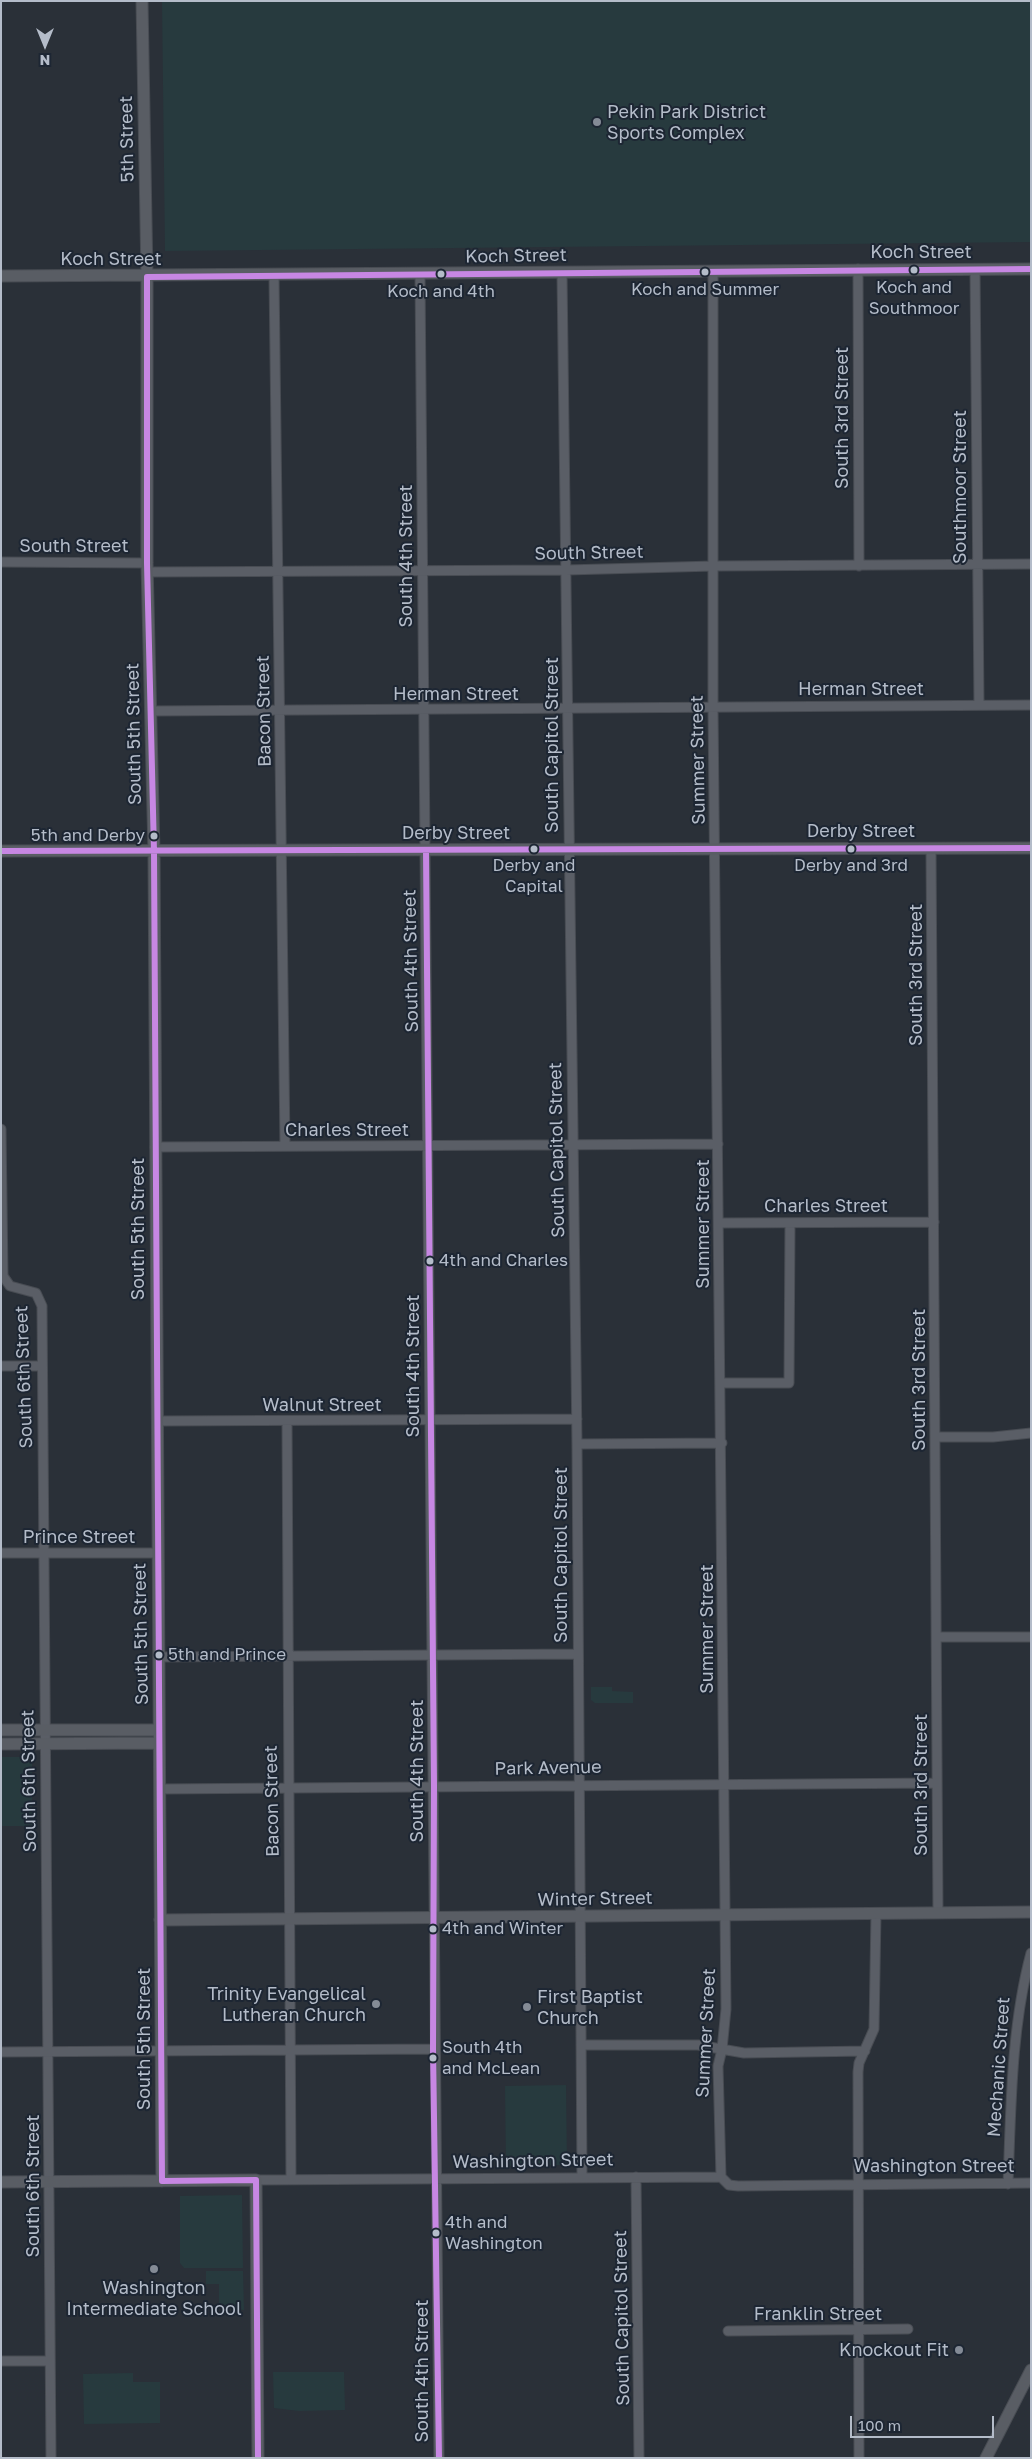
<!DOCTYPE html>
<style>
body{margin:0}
#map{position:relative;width:1032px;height:2459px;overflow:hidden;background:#2a3038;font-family:"Golos Text",sans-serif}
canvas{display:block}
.frame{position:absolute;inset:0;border:2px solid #b4bcc9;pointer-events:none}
.north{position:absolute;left:20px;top:20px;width:50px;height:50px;-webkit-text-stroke:4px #1d2633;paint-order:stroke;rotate:180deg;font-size:14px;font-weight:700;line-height:20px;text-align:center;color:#b4bcc9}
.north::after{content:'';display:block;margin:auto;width:18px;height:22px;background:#b4bcc9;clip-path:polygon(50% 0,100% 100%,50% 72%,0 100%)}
.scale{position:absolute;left:850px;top:2416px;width:144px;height:22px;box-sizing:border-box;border:2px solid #b4bcc9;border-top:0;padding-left:6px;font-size:15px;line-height:18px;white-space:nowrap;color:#b4bcc9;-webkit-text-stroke:4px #1d2633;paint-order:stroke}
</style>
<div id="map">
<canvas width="1032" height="2459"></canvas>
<div class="frame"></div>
<div class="north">N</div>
<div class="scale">100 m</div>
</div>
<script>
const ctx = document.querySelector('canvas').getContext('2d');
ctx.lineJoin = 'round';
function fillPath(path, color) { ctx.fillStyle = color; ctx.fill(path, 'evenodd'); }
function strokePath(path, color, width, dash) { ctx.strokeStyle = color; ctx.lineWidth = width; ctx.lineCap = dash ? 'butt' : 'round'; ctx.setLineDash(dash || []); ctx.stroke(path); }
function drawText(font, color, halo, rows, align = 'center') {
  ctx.font = font + ' "Golos Text",sans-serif'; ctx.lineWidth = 4; ctx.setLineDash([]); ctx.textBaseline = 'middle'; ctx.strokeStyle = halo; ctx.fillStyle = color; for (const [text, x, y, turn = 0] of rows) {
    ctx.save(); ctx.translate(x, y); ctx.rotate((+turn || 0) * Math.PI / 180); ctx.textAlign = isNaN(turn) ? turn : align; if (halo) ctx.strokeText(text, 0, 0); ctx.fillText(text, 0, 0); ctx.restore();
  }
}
fillPath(new Path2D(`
 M162 1H1031V242L165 251Z
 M591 1687H612V1691L633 1692V1703H595L591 1700Z
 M1 1757H32V1826H1Z
 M566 2085 567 2165 506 2166 505 2086Z
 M242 2195 243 2268H184L180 2263V2196Z
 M206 2271H243L244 2310 219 2307V2284H206Z
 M273 2372H344L345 2410 299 2411 274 2408Z
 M133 2373V2382H160V2423L84 2424 83 2374Z`), '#273a3e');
const street = new Path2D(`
 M858 269 859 566
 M975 269 979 705
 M713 271V707L726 2009 722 2049 718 2066 721 2177 729 2185 738 2186 1031 2183
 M562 273 577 1444 582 2177
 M420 275 439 2458
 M274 276 285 1146
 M1 562 147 563
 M148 572 566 570 714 566 1031 564
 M151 711 1031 705
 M931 848 938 1913
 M1 1129 3 1276 10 1286 36 1293 42 1306 51 2458
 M155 1147 718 1144
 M719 1223 934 1222
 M1 1366H42
 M721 1383H789L790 1223
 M157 1421 577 1419
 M287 1421 291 2180
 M936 1437H993L1031 1433
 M577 1444 722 1443
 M1 1553H157
 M937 1637H1031
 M159 1657 577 1654
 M160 1789 937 1783
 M581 2045H698L744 2053 865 2051
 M1 2052 433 2049
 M636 2177 639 2458
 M256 2180 721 2177
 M1008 2184C1011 2107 1011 2028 1031 1953
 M728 2331 908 2329
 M1 2361H50
 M859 2458 858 2072 859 2063 874 2029 876 1913`);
const secondary = new Path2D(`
 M142 1 147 277V563L154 852 162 2181
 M1 276 1031 269
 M1 851 1031 848
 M1 1730H159
 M1 1744 159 1743
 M160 1920 1031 1912
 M1 2182 256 2180 258 2458
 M986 2458 1031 2370`);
strokePath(street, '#484c53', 11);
strokePath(secondary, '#484c53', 13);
strokePath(street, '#5a5e66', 9);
strokePath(secondary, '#595d64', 11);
strokePath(new Path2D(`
 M426 850 434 1786 433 2049 439 2458
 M1 851 1031 848
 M258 2458 256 2180 162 2181 154 852 147 563V277L1031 269`), '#c787e3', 6);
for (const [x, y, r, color] of [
 [597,122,5,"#848b96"],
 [914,270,4.5,"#b4bcc9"],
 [705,272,4.5,"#b4bcc9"],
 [441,274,4.5,"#b4bcc9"],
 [154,836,4.5,"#b4bcc9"],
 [534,849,4.5,"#b4bcc9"],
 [851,849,4.5,"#b4bcc9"],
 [430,1261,4.5,"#b4bcc9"],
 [159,1655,4.5,"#b4bcc9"],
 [433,1929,4.5,"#b4bcc9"],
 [376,2004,5,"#848b96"],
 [527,2007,5,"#848b96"],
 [433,2058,4.5,"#b4bcc9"],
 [436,2233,4.5,"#b4bcc9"],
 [154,2269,5,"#848b96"],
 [959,2350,5,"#848b96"]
]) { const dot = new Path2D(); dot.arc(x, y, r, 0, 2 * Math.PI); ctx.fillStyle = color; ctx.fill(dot); strokePath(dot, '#1d2633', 2); }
drawText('17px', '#b4bcc9', '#1d2633', [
 ["Koch and",914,288],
 ["Southmoor",914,309],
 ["Koch and Summer",705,290],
 ["Koch and 4th",441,292],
 ["5th and Derby",145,836,"right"],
 ["Derby and",534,866],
 ["Capital",534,887],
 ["Derby and 3rd",851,866],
 ["4th and Charles",439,1261,"left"],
 ["5th and Prince",168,1655,"left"],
 ["4th and Winter",442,1929,"left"],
 ["South 4th",442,2048,"left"],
 ["and McLean",442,2069,"left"],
 ["4th and",445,2223,"left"],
 ["Washington",445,2244,"left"]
]);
drawText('18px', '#b4bcc9', '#1d2633', [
 ["Pekin Park District",607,112],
 ["Sports Complex",607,133],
 ["Trinity Evangelical",366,1994,"right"],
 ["Lutheran Church",366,2015,"right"],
 ["First Baptist",537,1997],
 ["Church",537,2018],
 ["Washington",154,2288,"center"],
 ["Intermediate School",154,2309,"center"],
 ["Knockout Fit",949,2350,"right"]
], 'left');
drawText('18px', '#b4bcc9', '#1d2633', [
 ["5th Street",127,139,-91],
 ["Koch Street",921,252],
 ["Koch Street",516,256,-1],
 ["Koch Street",111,259],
 ["South 3rd Street",842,418,-90],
 ["Southmoor Street",960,487,-90],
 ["South Street",74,546],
 ["South Street",589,553,-1],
 ["South 4th Street",406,556,-90],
 ["Herman Street",861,689],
 ["Herman Street",456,694],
 ["Bacon Street",264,711,-91],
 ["South 5th Street",134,734,-91],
 ["South Capitol Street",552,745,-90],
 ["Summer Street",698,760,-91],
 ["Derby Street",861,831],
 ["Derby Street",456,833],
 ["South 4th Street",411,961,-91],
 ["South 3rd Street",916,975,-90],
 ["Charles Street",347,1130],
 ["South Capitol Street",557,1150,-91],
 ["Charles Street",826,1206],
 ["Summer Street",703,1224,-90],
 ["South 5th Street",138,1229,-90],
 ["South 4th Street",413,1366,-90],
 ["South 6th Street",24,1377,-92],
 ["South 3rd Street",919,1380,-90],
 ["Walnut Street",322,1405],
 ["Prince Street",79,1537],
 ["South Capitol Street",561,1555,-90],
 ["Summer Street",707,1629,-90],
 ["South 5th Street",141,1634,-91],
 ["Park Avenue",548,1768,-1],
 ["South 4th Street",417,1771,-90],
 ["South 6th Street",29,1781,-91],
 ["South 3rd Street",921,1785,-90],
 ["Bacon Street",272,1801,-91],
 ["Winter Street",595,1899,-1],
 ["Summer Street",706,2033,-87],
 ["South 5th Street",144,2039,-90],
 ["Mechanic Street",999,2067,-86],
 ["Washington Street",533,2161,-1],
 ["Washington Street",934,2166],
 ["South 6th Street",33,2186,-90],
 ["Franklin Street",818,2314],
 ["South Capitol Street",622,2318,-91],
 ["South 4th Street",422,2371,-90]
]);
</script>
